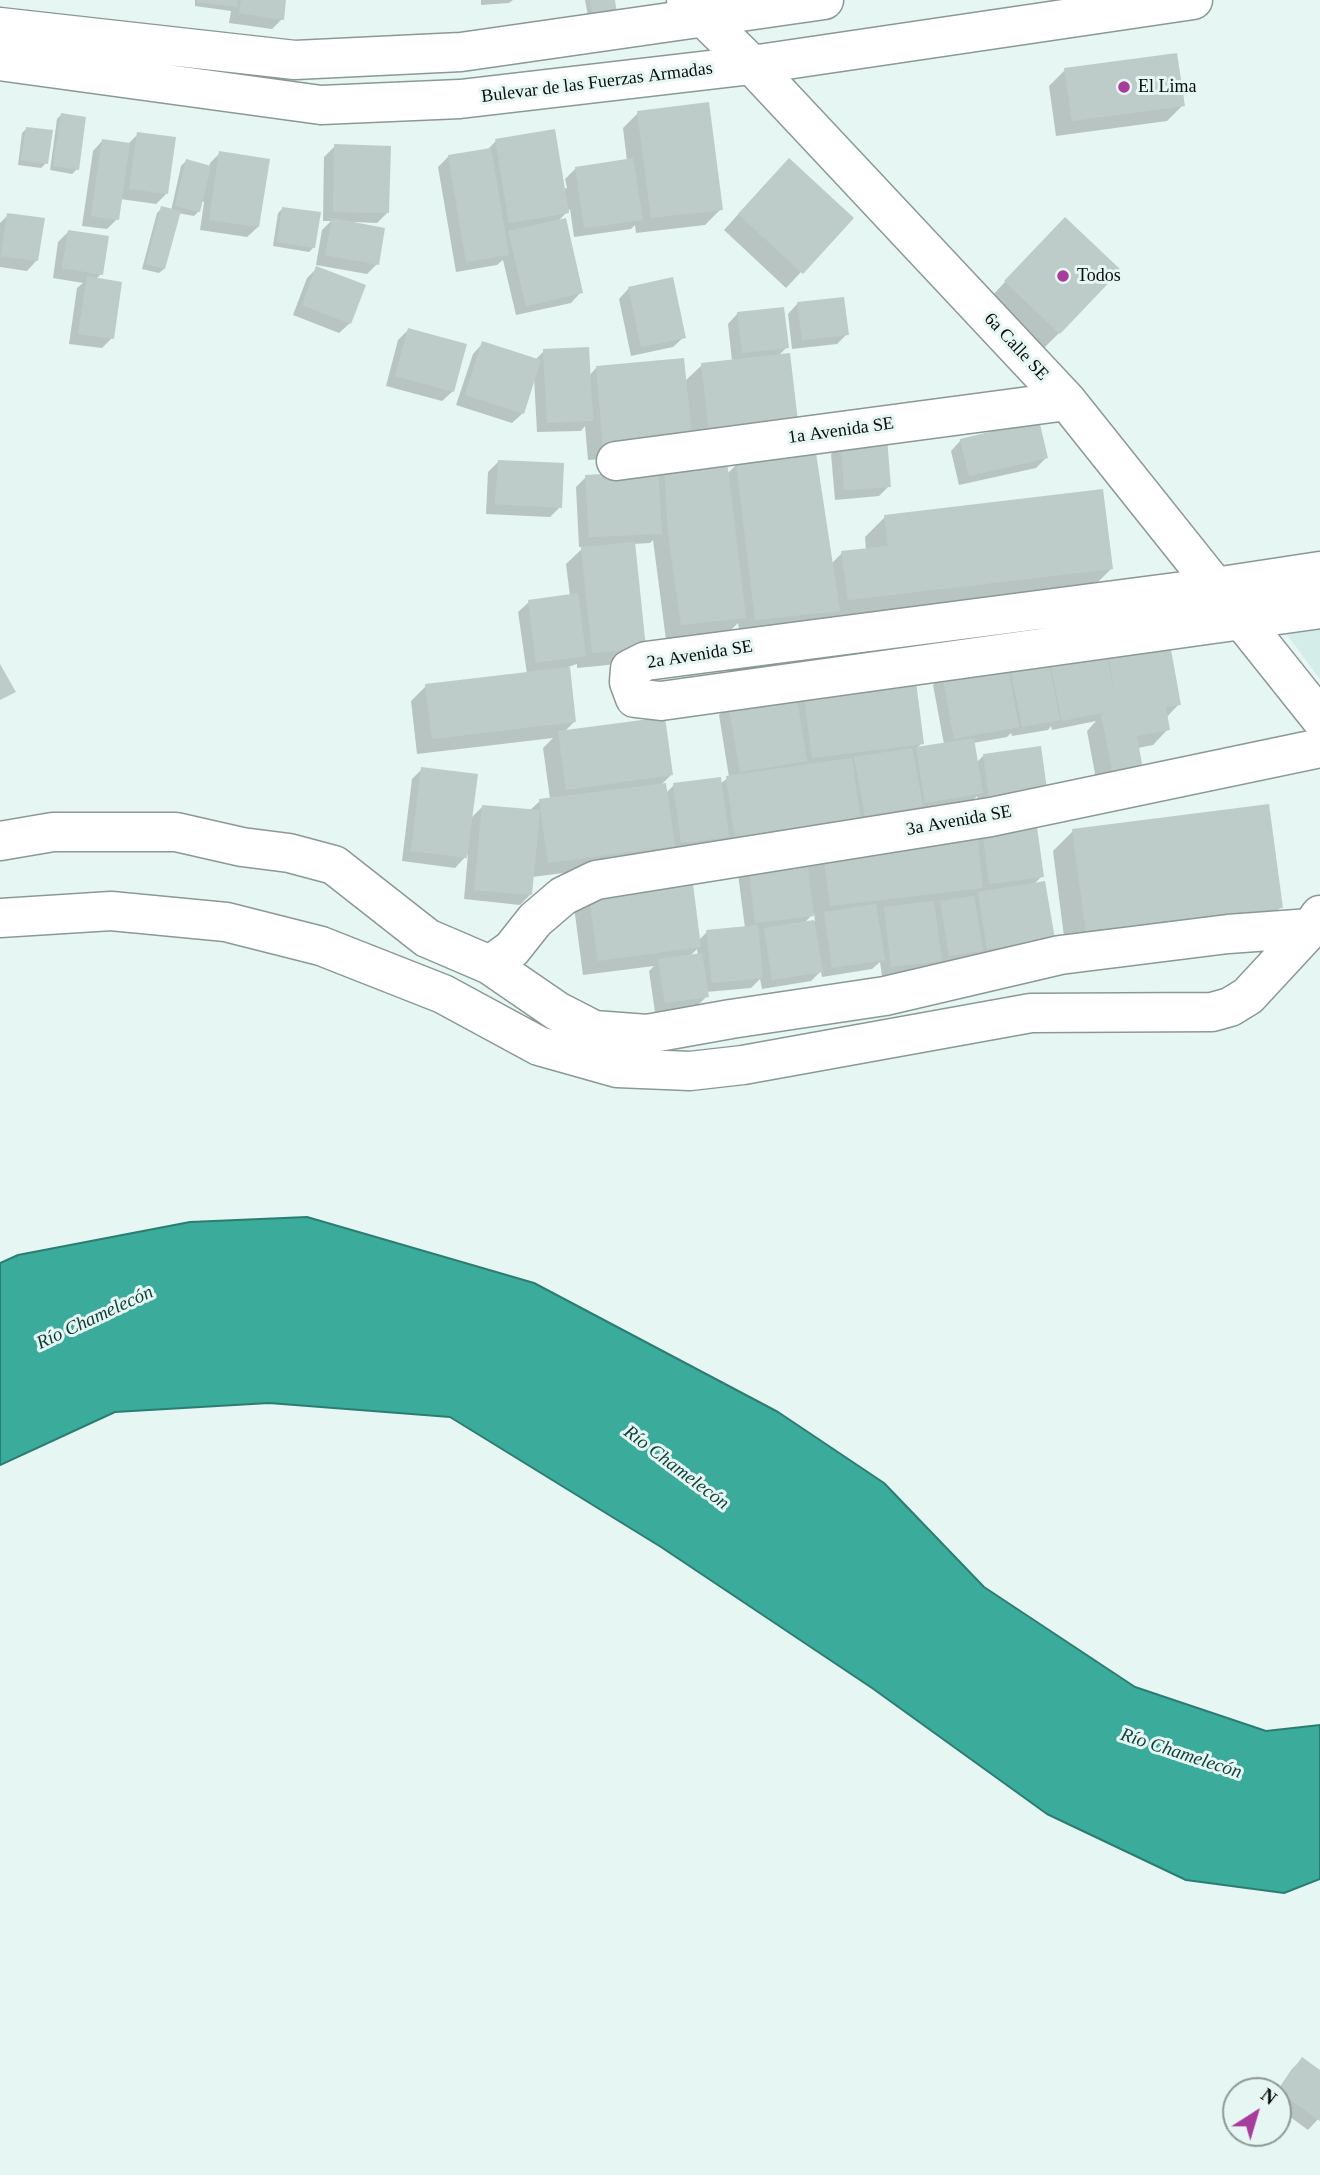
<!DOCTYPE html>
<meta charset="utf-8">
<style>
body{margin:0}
#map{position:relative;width:1320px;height:2175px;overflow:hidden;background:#e6f6f3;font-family:Georgia,serif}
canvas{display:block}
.north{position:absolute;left:1222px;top:2077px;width:70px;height:70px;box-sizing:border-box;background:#e6f6f3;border:2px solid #8e9997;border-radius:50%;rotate:37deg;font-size:19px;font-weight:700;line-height:28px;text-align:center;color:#090e0d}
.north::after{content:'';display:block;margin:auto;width:24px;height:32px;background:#a73c9d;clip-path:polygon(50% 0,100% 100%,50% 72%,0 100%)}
</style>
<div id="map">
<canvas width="1320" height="2175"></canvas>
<div class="north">N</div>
</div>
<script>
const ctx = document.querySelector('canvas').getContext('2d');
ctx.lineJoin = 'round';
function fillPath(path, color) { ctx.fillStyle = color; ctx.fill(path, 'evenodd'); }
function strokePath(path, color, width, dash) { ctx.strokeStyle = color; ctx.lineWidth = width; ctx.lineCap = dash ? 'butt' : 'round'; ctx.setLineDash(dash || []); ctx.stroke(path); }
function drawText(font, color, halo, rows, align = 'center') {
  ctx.font = font + ' Georgia,serif'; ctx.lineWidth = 6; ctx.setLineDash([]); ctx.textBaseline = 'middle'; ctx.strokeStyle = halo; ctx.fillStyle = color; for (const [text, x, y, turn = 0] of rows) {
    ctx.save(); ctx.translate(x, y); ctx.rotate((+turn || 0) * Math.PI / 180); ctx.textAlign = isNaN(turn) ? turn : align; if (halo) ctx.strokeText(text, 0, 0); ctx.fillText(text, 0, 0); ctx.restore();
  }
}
fillPath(new Path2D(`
 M1320 613V679L1276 620Z`), '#d4ede8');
const water = new Path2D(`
 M307 1217 534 1283 778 1412 884 1483 984 1587 1135 1687 1266 1731 1320 1725V1879L1284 1893 1186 1880 1047 1814 872 1688 661 1547 450 1417 269 1403 115 1412 0 1465V1263L18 1255 190 1222Z`);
fillPath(water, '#3bac9c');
strokePath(water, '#2c7d71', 2);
fillPath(new Path2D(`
 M195 0H285L282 19 272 29 229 23 231 11 195 6Z
 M481 0H513L509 3 481 5Z
 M585 0H613L590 27Z
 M1065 70 1183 105 1167 121 1056 136 1049 86Z
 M638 113 721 209 705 225 636 233 635 225 631 229 574 237 570 209 558 221 581 292 571 303 516 315 503 260 497 265 456 272 438 167 449 156 487 150 496 141 563 189 567 188 565 179 576 168 627 161 623 128Z
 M61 115 77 169 72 174 50 170 57 119Z
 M27 128 46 163 41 168 18 165 22 133Z
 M138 134 166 194 156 204 120 199 117 219 107 229 82 226 93 151 103 140 127 145Z
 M335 146 387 213 377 223 355 222 377 264 367 274 316 265 322 230 331 221H323L324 157Z
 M220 153 258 227 247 237 200 230 204 202 201 201 199 211 194 216 178 213 164 269 159 273 142 269 157 213 162 208 171 211 181 166 186 161 209 167 210 163Z
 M773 176 852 218 786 288 724 230Z
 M283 208 314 247 309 252 273 246 278 213Z
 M8 215 37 260 27 271 0 267V270V223Z
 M68 232 101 274 96 279 112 338 102 348 69 344 77 288 83 283 53 278 58 242Z
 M1049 235 1059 333 1044 348 990 298Z
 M317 268 350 323 339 333 293 315 307 278Z
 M629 288 684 337 673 347 631 356 619 299Z
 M798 303 847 334 837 344 792 349 788 314Z
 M738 313 787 347 778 356 797 430 675 453 588 460 585 426 581 431 537 432 534 377 523 413 512 423 456 405 473 354 483 343 535 360 544 351 589 376 596 368 685 381 702 365 732 361 728 324Z
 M408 330 453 391 442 401 386 386 398 340Z
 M961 440 1046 458 1036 468 959 485 951 451Z
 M842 444 889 486 879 496 835 500 831 454Z
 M498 462 560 507 550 517 486 514 488 472Z
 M737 464 831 564 842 553 866 550 865 537 885 517 1111 569 1091 589 740 634 738 623 728 633 666 640 653 540 650 543 633 544 628 663 577 668V664L568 667 574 722 564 732 671 775 660 786 666 793 674 785 720 784 729 777 719 715 729 705 803 690 922 743 916 749 944 744 933 685 943 675 1103 648 1179 704 1166 718 1168 729 1153 745 1138 748 1099 795 1087 731 1096 721 1052 730 1051 726 1048 730 1012 736 1011 733 1007 737 973 743 976 763 983 756 1039 748 980 814 977 796 971 803 671 853 670 848 658 861 532 877 530 895 520 905 464 899 468 854 455 868 402 861 412 779 422 769 470 819 482 807 529 811 540 801 550 799 543 748 553 738 417 754 411 701 426 686 527 674 518 612 529 602 570 596 566 564 584 547H579L576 487 586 477H657L665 469 727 474Z
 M983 829 1042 876 1033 885 1053 939 939 966V962L930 970 882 976 880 962 872 969 822 977 821 971 811 981 762 989 760 979 751 988 706 992 707 996 697 1006 655 1012 649 971 654 966 583 975 574 907 589 891 699 940 707 932 745 928 738 874 806 869 824 851ZM814 913 815 921 804 923ZM697 949 698 955 690 956Z
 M1073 831 1281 907 1261 927 1066 952 1053 851Z
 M1302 2059 1320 2072V2117L1308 2130 1278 2108 1277 2091 1292 2069Z`), '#0003');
fillPath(new Path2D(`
 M197 0H238L237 7 197 2Z
 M241 0H286L284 20 239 13Z
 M590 0H615L618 20 594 23Z
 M1177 53 1185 106 1072 121 1064 68Z
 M709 102 723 210 651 218 637 111Z
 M61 113 86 117 79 170 53 166Z
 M26 127 53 130 48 164 21 160Z
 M555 129 569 213 509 223 495 139Z
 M137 132 176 137 168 194 129 189Z
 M102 139 130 143 119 220 91 216Z
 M334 144 391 146 389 213 333 212Z
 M491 148 509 255 466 262 448 155Z
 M219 151 270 159 259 227 209 220Z
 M633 158 643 220 584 228 575 167Z
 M789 158 854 218 803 274 738 214Z
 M186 159 211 166 200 212 175 206Z
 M161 206 181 211 165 269 146 264Z
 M282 207 321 212 315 248 277 242Z
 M7 213 45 218 38 261 1 256Z
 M1065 217 1121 270 1060 334 1004 281Z
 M332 218 385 228 379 265 325 255Z
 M566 218 583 293 526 306 508 231Z
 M68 230 109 236 103 275 62 268Z
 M316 266 366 285 351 324 302 305Z
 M87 276 122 282 114 339 78 334Z
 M673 277 686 338 641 347 628 287Z
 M844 297 849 335 802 340 797 302Z
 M784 307 789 348 742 353 737 312Z
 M408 328 467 344 454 392 395 376Z
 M482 341 541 360 524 414 465 395Z
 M589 347 593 421 547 423 543 349Z
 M790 353 799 430 710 440 701 363Z
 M684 358 692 438 603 446 596 366Z
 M1039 420 1048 458 969 476 960 439Z
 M887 438 891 487 844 490 841 442Z
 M816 453 840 611 755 620 736 463Z
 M498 460 564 463 562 508 495 504Z
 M727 461 746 618 681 625 668 534 664 467Z
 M658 471 662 534 589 537 585 475Z
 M1103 489 1113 569 848 600 841 551 888 546 884 515Z
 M635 542 646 648 592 653 581 547Z
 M578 593 586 656 536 663 528 600Z
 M1168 633 1181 705 1166 707 1170 730 1137 736 1144 775 1114 780 1101 714 1116 710 1062 721 1049 657 1104 646 1116 697 1106 645Z
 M1048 659 1060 720 1022 727 1010 666Z
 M0 664 16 692 0 700Z
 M570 667 576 722 432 739 425 684Z
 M1008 668 1019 727 954 739 942 673Z
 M915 674 924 744 812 758 803 688Z
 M796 693 807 761 740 772 728 703Z
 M665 717 673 775 566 790 558 731Z
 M974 738 983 793 925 803 916 747Z
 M1041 746 1048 797 990 805 983 754Z
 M912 748 923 806 865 816 854 757Z
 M852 758 861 822 735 839 726 776Z
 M421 767 478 774 467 858 411 851Z
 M721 777 729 837 681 843 673 783Z
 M666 783 675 846 548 863 539 799Z
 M1269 804 1283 908 1086 933 1072 829Z
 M482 805 540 810 532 895 474 890Z
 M1036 820 1044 877 989 884 982 827Z
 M977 832 983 888 830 906 823 850Z
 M806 855 814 916 755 923 748 862Z
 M692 876 701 947 598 961 588 890Z
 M1045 881 1055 939 987 949 978 892Z
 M974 896 983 951 949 956 940 901Z
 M934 901 942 961 891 967 884 907Z
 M876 904 885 960 832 968 824 912Z
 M814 920 823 972 772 980 764 928Z
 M758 925 763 978 712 983 706 930Z
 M702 953 709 997 665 1003 658 959Z
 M1302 2057 1320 2070V2121L1278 2091Z`), '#bdccc9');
const street = new Path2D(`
 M686 0 752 65 1067 401 1320 718
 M616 461 1067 401
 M1320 571 1215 587 646 661 630 669 629 682 635 698 661 701 1320 609
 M0 841 53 832H176L242 847 289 853 334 865 427 938 490 965 512 949 535 920 563 896 596 880 991 817 1320 748
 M0 918 111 911 226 922 321 946 443 994 539 1046 617 1068 690 1071 743 1065 1031 1013 1212 1012 1230 1007 1248 996 1311 928 1320 915
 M490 965 557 1011 594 1030 647 1034 731 1019 885 996 1060 955 1228 934 1311 928`);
const secondary = new Path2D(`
 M0 27 295 60 461 52 824 0
 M0 61 321 105 460 99 752 65 1193 0`);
strokePath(street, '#8a9996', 41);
strokePath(secondary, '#8a9996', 41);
strokePath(street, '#fff', 38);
strokePath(secondary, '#fff', 38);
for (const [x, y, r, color] of [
 [1124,87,7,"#a73c9d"],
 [1063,276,7,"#a73c9d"]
]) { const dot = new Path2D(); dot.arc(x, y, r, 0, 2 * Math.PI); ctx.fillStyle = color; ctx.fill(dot); strokePath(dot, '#e6f6f3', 2.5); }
drawText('18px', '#090e0d', '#e6f6f3', [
 ["Bulevar de las Fuerzas Armadas",597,83,-7],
 ["6a Calle SE",1016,347,47],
 ["1a Avenida SE",841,431,-8],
 ["2a Avenida SE",700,655,-9],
 ["3a Avenida SE",959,821,-10]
]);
drawText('18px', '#090e0d', '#e6f6f3', [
 ["El Lima",1138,87],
 ["Todos",1077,276]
], 'left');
drawText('italic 19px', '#0b3e37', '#e6f6f3', [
 ["Río Chamelecón",95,1318,-25],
 ["Río Chamelecón",676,1468,37],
 ["Río Chamelecón",1181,1754,18]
]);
</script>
